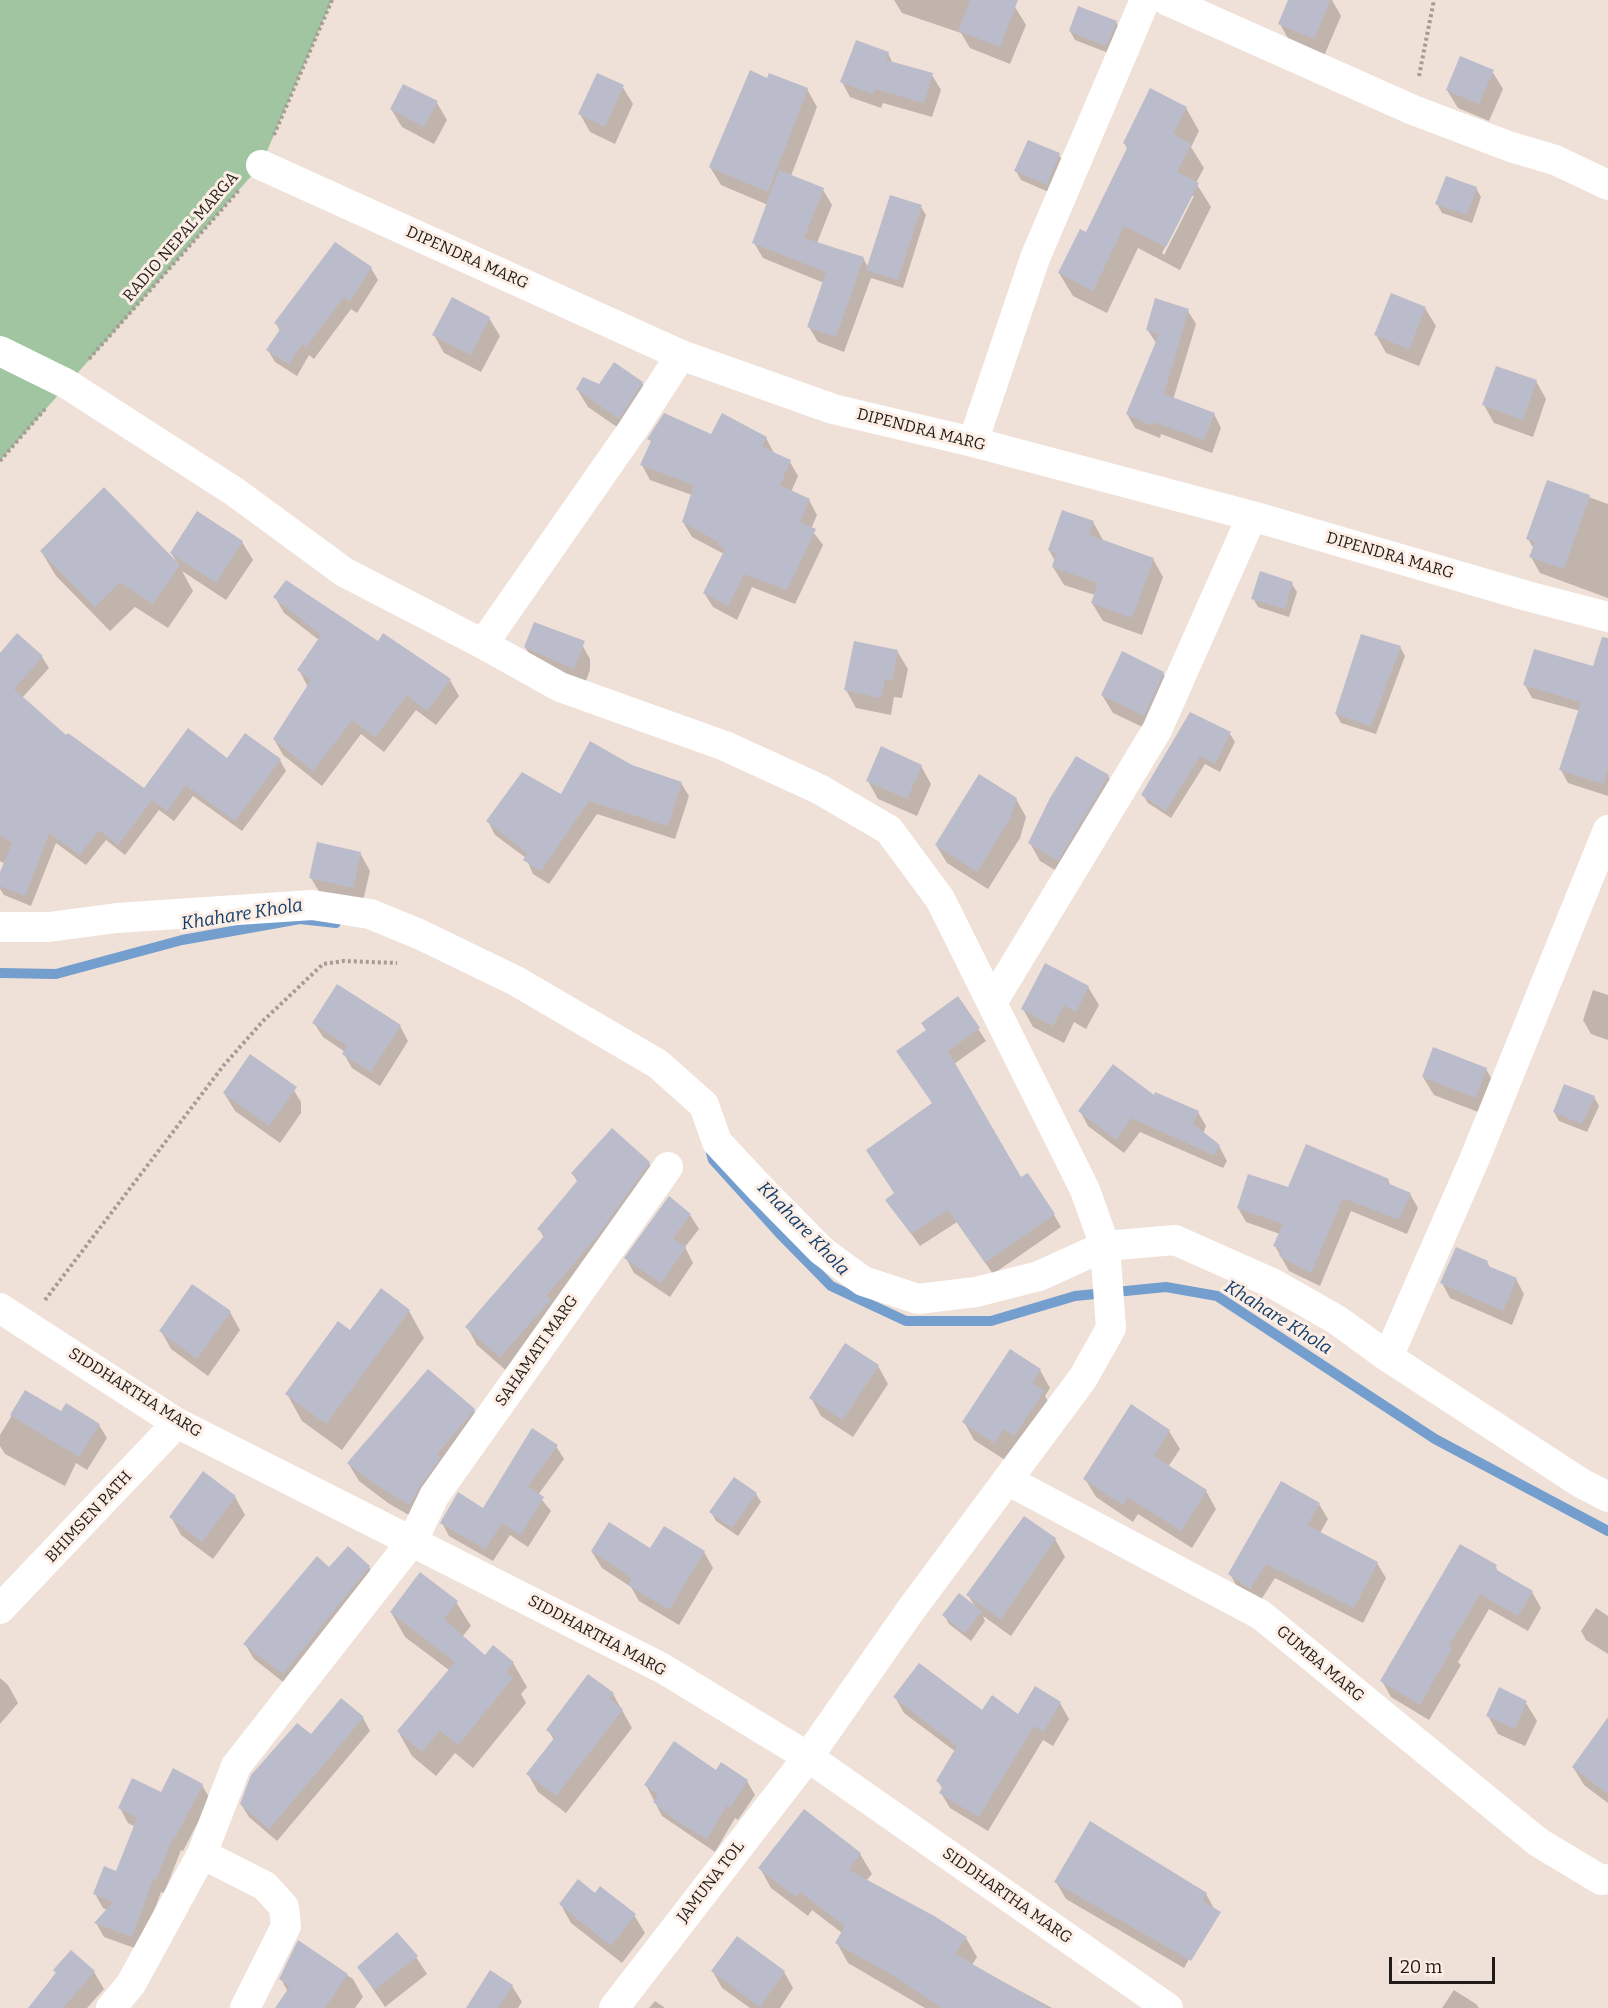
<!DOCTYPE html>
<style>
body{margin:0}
#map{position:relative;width:1608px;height:2008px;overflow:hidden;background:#f0e1d8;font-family:Bitter,serif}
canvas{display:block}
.scale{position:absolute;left:1389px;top:1957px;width:106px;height:27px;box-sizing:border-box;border:3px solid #211c19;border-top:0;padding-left:8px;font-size:18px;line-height:21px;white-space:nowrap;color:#211c19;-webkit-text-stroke:4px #fdeee5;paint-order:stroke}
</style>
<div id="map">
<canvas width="1608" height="2008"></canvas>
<div class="scale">20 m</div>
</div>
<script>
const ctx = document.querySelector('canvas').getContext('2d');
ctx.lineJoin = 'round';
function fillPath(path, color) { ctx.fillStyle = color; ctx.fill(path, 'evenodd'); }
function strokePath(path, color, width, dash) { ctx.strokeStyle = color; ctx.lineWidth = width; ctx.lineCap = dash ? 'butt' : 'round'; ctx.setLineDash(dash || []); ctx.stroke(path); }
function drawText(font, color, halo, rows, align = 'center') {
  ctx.font = font + ' Bitter,serif'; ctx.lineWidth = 6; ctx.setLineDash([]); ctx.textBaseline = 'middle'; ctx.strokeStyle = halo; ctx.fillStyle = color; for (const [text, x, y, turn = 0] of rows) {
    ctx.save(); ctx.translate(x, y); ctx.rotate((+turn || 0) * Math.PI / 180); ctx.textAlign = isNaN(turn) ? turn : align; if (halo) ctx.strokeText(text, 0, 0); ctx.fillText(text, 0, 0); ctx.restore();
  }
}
fillPath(new Path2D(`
 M0 0H332L261 165 0 461Z`), '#a0c5a0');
fillPath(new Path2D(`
 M894 0H999L1015 7 1026 25 1010 64 970 48 961 33 902 13Z
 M1289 0H1332L1341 16 1324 56 1290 42 1280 24Z
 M1116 22 1121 31 1111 54 1075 40 1070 31Z
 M888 53 893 64 932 75 941 90 932 117 883 103 881 108 850 97 842 82Z
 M1492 71 1503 89 1489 121 1458 108 1447 90Z
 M768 80 807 89 817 107 791 176 823 190 832 205 817 243 863 258 868 267 921 207 926 215 903 288 871 278 844 352 818 342 809 327 824 283 763 258 754 243 768 205 721 185 710 167Z
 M622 86 633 104 615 144 590 132 580 114Z
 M437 103 447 120 434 144 402 127 391 109Z
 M1186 108 1199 131 1191 147 1204 168 1196 183 1211 207 1180 270 1138 248 1107 313 1073 296 1059 273 1086 234 1128 150 1124 143ZM1191 196H1194L1164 255 1162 253Z
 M1059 155 1064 163 1051 193 1021 180 1016 171Z
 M1476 188 1481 197 1472 223 1442 213 1437 204Z
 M371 268 378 280 357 313 351 309 314 359 309 355 297 376 275 362 268 350 280 331 276 323Z
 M1425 308 1436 326 1419 366 1386 353 1376 335Z
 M1188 311 1196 324 1173 400 1214 414 1221 428 1212 453 1161 434 1160 438 1135 428 1127 414 1156 343 1147 329Z
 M489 318 500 336 481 372 444 353 434 335Z
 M1536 381 1546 399 1533 437 1494 423 1484 405Z
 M642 383 652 401 630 436 588 407 577 389Z
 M712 436 766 438 774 453 790 462 798 476 791 492 809 500 817 515 811 529 823 545 795 604 752 587 737 620 713 607 704 593 724 554 692 537 683 522 692 495 650 480 642 465 652 443 649 439Z
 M1548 482 1608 504V598L1540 573 1531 557 1534 549 1528 539Z
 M198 513 242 542 253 560 226 600 182 571 193 591 168 628 135 607 110 631 56 576 41 551 177 562 171 553Z
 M1093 522 1103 540 1153 559 1163 577 1142 635 1103 621 1092 603 1095 595 1064 585 1053 567 1055 561 1049 550Z
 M1292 584 1297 592 1289 617 1258 607 1253 598Z
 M275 597 378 643 450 680 459 696 436 725 416 710 384 752 361 734 322 786 283 755 274 739 308 687 299 670 319 640 284 613Z
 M17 635 42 657 49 668 22 698 66 737 144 790 227 760H280L286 771 242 831 193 796 174 821 159 810 125 855 106 840 86 865 56 843 31 906 4 895 0 889V876L5 864 0 861V655Z
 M580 641 590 659V670L584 686 536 665 525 647Z
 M1400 647 1405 656 1376 734 1341 723 1336 714Z
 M897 651 908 669 902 698 894 697 891 715 856 708 846 690Z
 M1163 673 1173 691 1155 733 1113 713 1102 695Z
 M1608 675V796L1568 783 1561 770 1580 711 1532 698 1525 685Z
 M1230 734 1235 742 1220 772 1205 764 1171 818 1148 803 1143 795Z
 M1077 758 1108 776 1119 794 1068 878 1040 861 1030 843Z
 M921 766 931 784 917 816 878 799 868 781Z
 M631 767 681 783 689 796 675 839 597 814 549 884 533 874 526 858 495 835 488 821 561 796Z
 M1016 799 1026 817 1020 838 988 889 947 863 936 845Z
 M360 853 370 871 362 905 321 895 311 878Z
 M1088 987 1099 1005 1086 1029 1074 1022 1064 1043 1033 1027 1023 1009Z
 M1593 990 1608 995V1040L1591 1034 1583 1020Z
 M958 998 986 1041 954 1064 1021 1179 1054 1215 1061 1227 993 1274 957 1222 920 1246 887 1200 895 1194 933 1104 906 1064 928 1031Z
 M314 1023 400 1026 408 1041 380 1086 352 1068 344 1054 345 1052 323 1037Z
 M1486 1069 1496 1087 1486 1115 1434 1095 1423 1077Z
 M290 1084 301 1102V1113L280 1143 235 1111 224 1093Z
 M1594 1097 1599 1106 1587 1132 1559 1121 1554 1112Z
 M1155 1098 1198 1112 1206 1126 1203 1134 1219 1146 1227 1161 1223 1168 1140 1132 1124 1153 1088 1126 1080 1111Z
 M649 1163 660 1181 510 1374 477 1345 467 1327 544 1238 539 1229 578 1183 573 1174Z
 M1388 1180 1391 1186 1410 1194 1418 1208 1407 1234 1351 1211 1320 1286 1289 1271 1275 1246 1280 1234 1246 1222 1238 1208Z
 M690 1215 699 1229 685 1247 693 1263 670 1297 634 1273 626 1258Z
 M1487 1262 1491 1269 1516 1279 1524 1294 1512 1325 1450 1298 1442 1283Z
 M409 1311 424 1338 342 1450 302 1421 287 1394 350 1332Z
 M230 1312 240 1330 208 1376 171 1349 161 1331Z
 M878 1366 888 1384 853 1437 821 1416 811 1398Z
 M1040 1370 1050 1388 1045 1396 1053 1410 1005 1460 974 1440 964 1422Z
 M26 1392 62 1413 99 1425 107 1438 87 1470 76 1463 65 1486 5 1454 0 1446V1435Z
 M474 1410 484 1427 421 1522 388 1503 359 1481 348 1463Z
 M1169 1431 1180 1449 1168 1467 1206 1491 1216 1509 1192 1548 1138 1514 1133 1522 1096 1497 1085 1479Z
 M556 1446 564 1459 538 1495 551 1511 528 1547 510 1535 493 1561 449 1536 442 1523 483 1510Z
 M756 1494 761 1502 738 1536 716 1521 711 1512Z
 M235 1497 245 1515 213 1559 181 1535 171 1517Z
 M1319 1504 1328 1519 1320 1533 1377 1563 1386 1578 1363 1623 1275 1578 1259 1603 1239 1590 1230 1574Z
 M1024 1518 1055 1539 1065 1557 1011 1636 983 1616 985 1621 971 1641 949 1624 944 1615 976 1608 968 1595Z
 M348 1548 369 1567 378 1582 292 1689 254 1659 245 1644 329 1569Z
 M651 1551 704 1552 713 1568 679 1625 639 1601 631 1587 602 1568 592 1552Z
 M1495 1566 1499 1573 1532 1592 1541 1608 1528 1631 1489 1609 1458 1662 1461 1665 1429 1720 1391 1697 1382 1681Z
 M456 1602 471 1626 462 1637 485 1657 513 1663 527 1687 521 1694 526 1703 473 1768 455 1753 436 1776 412 1756 398 1731 449 1670 405 1637 391 1612Z
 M1596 1608 1608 1616V1654L1586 1640 1581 1631Z
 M0 1678 8 1685 18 1703 0 1724Z
 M613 1694 632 1728 566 1813 538 1792 528 1774 554 1740 548 1730Z
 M895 1697 1019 1716 1060 1703 1069 1719 1053 1746 1043 1740 988 1831 950 1808 941 1793 943 1790 938 1781 956 1752 904 1713Z
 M1526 1703 1537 1721 1525 1746 1498 1734 1488 1716Z
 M363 1718 370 1731 277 1841 249 1817 241 1804Z
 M1608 1733V1803L1584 1785 1573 1767Z
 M717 1772 747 1781 755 1795 738 1820 735 1818 715 1852 662 1816 646 1785Z
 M202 1785 210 1799 183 1851 181 1850 164 1893 161 1892 140 1950 104 1937 96 1923 107 1910 103 1908 95 1894 117 1873 136 1827 128 1823 120 1808Z
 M804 1811 860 1854 872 1874 866 1881 966 1938 977 1957 972 1965 1052 2008H925L848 1963 837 1943 842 1933 812 1910 808 1916 771 1888 760 1868Z
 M1091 1823 1206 1894 1216 1912 1184 1968 1066 1899 1056 1882Z
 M595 1895 634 1915 645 1933 622 1963 571 1923 561 1905Z
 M299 1943 353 1979 363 1997 355 2008H277L288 1992 281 1979Z
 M71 1952 94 1972 104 1989 87 2008H30Z
 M416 1957 427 1974 385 2007 359 1968Z
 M713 1972H784L793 1988 780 2008H750L722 1988Z
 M512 1986 522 2002 518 2008H468Z
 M1454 1990 1476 2004 1479 2008H1442Z
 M655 2001 665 2008H649Z`), '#0003');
strokePath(new Path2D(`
 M0 973 56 974 182 940 300 919 336 923
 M711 1153 713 1160 779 1233 831 1286 906 1321H991L1075 1296 1166 1287 1217 1296 1435 1439 1608 1531`), '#749ece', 10);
fillPath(new Path2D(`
 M970 0H1018L1000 47 958 31Z
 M1288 0H1330L1314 39 1278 24Z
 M1078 6 1117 21 1106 46 1069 31Z
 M856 40 889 52 886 60 933 73 924 103 875 89 873 94 840 82Z
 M1460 56 1494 70 1479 104 1446 90Z
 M750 70 767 78 769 73 808 88 768 192 709 167Z
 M597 73 624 85 605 127 578 114Z
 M403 84 438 101 424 127 390 109Z
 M1150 88 1187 107 1173 134 1191 144 1177 172 1199 183 1166 247 1124 226 1093 291 1058 273 1080 229 1086 232 1128 146 1123 143Z
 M1028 140 1060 153 1047 185 1014 171Z
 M779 170 824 188 804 238 864 257 836 337 807 327 826 272 752 243Z
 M1446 176 1477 187 1467 215 1435 204Z
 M890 195 922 205 898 280 866 270Z
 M335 242 372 267 350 301 344 297 306 347 302 344 289 364 266 350 281 328 274 323Z
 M1391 293 1426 307 1409 349 1374 335Z
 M452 297 490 317 471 355 432 335Z
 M1155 298 1189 309 1164 394 1215 413 1204 440 1154 422 1152 426 1126 414 1159 334 1146 330Z
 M614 362 643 382 619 419 576 389 583 377 599 384Z
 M1496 366 1537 380 1523 420 1482 405Z
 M664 413 711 434 722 413 767 437 762 447 791 460 780 485 810 499 800 522 816 529 787 590 744 574 728 606 703 593 725 549 717 545 719 542 682 522 694 485 640 465 651 441 647 439Z
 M1547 480 1590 495 1564 569 1529 557 1535 542 1526 539Z
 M104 487 180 565 153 604 120 582 95 607 40 551Z
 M1062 510 1094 521 1089 535 1154 558 1132 618 1091 603 1098 583 1052 567 1056 553 1048 550Z
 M197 511 243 541 216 583 170 553Z
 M1260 571 1293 582 1285 609 1251 599Z
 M286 580 378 641 383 633 451 679 427 711 407 695 375 737 352 720 313 771 273 739 311 680 297 670 321 635 273 597Z
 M534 622 585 641 574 669 524 647Z
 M17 633 43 656 14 689 66 735 68 733 144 788 188 728 227 758 245 733 281 759 235 821 186 785 167 811 152 800 118 845 99 830 80 855 49 833 25 896 0 886V872L12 843 0 835V653Z
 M1361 634 1401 646 1371 726 1335 714Z
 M1602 637 1608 638V769L1603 784 1559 770 1581 702 1523 685 1534 649 1593 666Z
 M854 641 898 650 892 681 885 679 881 698 844 690Z
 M1122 651 1164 672 1144 716 1101 695Z
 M1190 712 1231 732 1215 764 1200 756 1166 811 1141 795Z
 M590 741 632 765 682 782 668 826 589 801 541 871 523 860 527 853 486 821 522 772 561 794Z
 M881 746 922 765 907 799 866 781Z
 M1076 756 1109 775 1058 861 1028 843 1050 798Z
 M979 774 1017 798 1010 819 977 872 935 845Z
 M317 842 361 852 353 888 309 878Z
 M1045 963 1089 986 1076 1012 1064 1005 1053 1026 1021 1009Z
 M337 984 401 1025 371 1072 342 1054 347 1045 312 1023Z
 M958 996 980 1028 948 1051 1021 1177 1028 1173 1055 1214 985 1263 948 1210 911 1234 885 1200 894 1193 866 1150 932 1103 896 1051 926 1030 921 1023Z
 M1433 1047 1487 1068 1476 1098 1422 1077Z
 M250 1054 297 1087 269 1126 223 1093Z
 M1113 1064 1154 1095 1155 1092 1199 1111 1193 1124 1220 1145 1214 1155 1131 1118 1116 1140 1078 1111Z
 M1564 1084 1595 1096 1582 1124 1553 1112Z
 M612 1128 650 1162 595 1239 546 1296 551 1300 500 1357 465 1327 545 1235 537 1229 578 1180 571 1173Z
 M1306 1144 1389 1179 1387 1183 1411 1193 1399 1220 1343 1198 1311 1273 1279 1256 1282 1250 1273 1246 1283 1224 1237 1208 1248 1174 1288 1187Z
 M669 1196 691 1214 673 1238 686 1247 661 1283 624 1258Z
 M1456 1247 1488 1261 1486 1265 1517 1278 1503 1311 1440 1283Z
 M192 1284 231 1311 197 1359 159 1331Z
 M381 1288 410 1310 326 1424 285 1394 338 1321 350 1330Z
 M845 1343 879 1365 843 1420 809 1398Z
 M1010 1349 1041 1369 1032 1383 1044 1391 1014 1436 1004 1429 994 1443 962 1422Z
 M428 1369 475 1409 437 1454 441 1457 420 1486 410 1505 376 1485 347 1463Z
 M25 1390 61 1411 66 1403 100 1424 79 1457 10 1415Z
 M1131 1404 1170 1430 1154 1456 1207 1490 1181 1531 1128 1497 1123 1505 1083 1479Z
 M532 1428 558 1445 528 1486 544 1497 521 1535 502 1523 485 1549 440 1523 458 1492 483 1508Z
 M203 1471 236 1496 202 1542 169 1517Z
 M734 1477 757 1493 732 1528 709 1512Z
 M1281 1481 1320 1503 1307 1525 1378 1562 1354 1608 1266 1564 1250 1589 1228 1574Z
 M1024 1516 1056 1538 1001 1619 966 1595Z
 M609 1522 650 1548 664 1526 705 1551 669 1610 628 1585 632 1578 591 1551Z
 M1460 1544 1497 1565 1495 1569 1533 1591 1518 1616 1480 1594 1449 1646 1452 1648 1420 1705 1380 1681Z
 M348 1546 370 1566 283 1674 243 1644 317 1556 329 1567Z
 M420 1572 458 1601 444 1619 485 1655 493 1645 514 1662 506 1672 513 1678 458 1745 440 1730 422 1752 397 1731 455 1662 390 1612Z
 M959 1593 982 1611 965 1633 942 1615Z
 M919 1663 982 1710 992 1695 1018 1714 1035 1686 1061 1702 1044 1731 1034 1726 979 1817 939 1793 943 1786 936 1781 957 1746 893 1697Z
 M588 1674 614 1693 609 1699 623 1709 556 1796 526 1774 555 1737 546 1730Z
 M1499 1687 1527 1701 1515 1729 1486 1716Z
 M341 1698 364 1717 269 1829 240 1804 251 1775 297 1723 311 1734Z
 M1608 1717V1794L1572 1767Z
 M674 1741 716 1770 721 1762 748 1780 730 1808 727 1805 707 1839 675 1820 653 1802 658 1794 644 1785Z
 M173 1768 203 1784 175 1838 173 1837 156 1880 153 1879 132 1937 94 1923 113 1902 93 1894 104 1866 116 1871 137 1818 118 1808 132 1778 161 1792Z
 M804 1809 861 1853 849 1870 936 1917 967 1937 955 1954 1049 2008H942L892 1975 835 1943 845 1926 800 1892 796 1897 758 1868Z
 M1090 1821 1207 1893 1202 1901 1221 1912 1191 1961 1054 1882Z
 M578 1879 595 1893 600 1886 636 1914 611 1946 559 1904Z
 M397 1932 418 1956 374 1990 357 1967Z
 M737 1936 785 1971 760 2007 711 1971Z
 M298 1940 348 1974 325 2008H275L290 1986 279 1979Z
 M71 1950 95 1971 63 2008H28L56 1973 53 1970Z
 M490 1970 513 1985 498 2008H466Z`), '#bbbccb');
strokePath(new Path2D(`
 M1419 76 1434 0
 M274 135 332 0
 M89 359 240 189
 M0 461 45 409
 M45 1300 224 1065 263 1021 323 964 344 961 397 963`), '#a79b94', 4, [3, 3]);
strokePath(new Path2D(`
 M1166 0 1413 110 1511 147 1555 160 1608 185
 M261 165 681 355 833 409 973 442 1252 516 1527 596 1608 617
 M0 351 67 384 235 492 344 572 483 644 560 687 725 746 819 789 889 830 940 899 1085 1190 1105 1246 1111 1328 1083 1378 910 1611 808 1757 614 2008
 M973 442 1035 258 1145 0
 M483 644 633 429 681 355
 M0 927H49L117 918 312 905 370 914 419 934 516 981 658 1064 704 1105 717 1142 760 1188 822 1251 863 1281 918 1299 976 1292 1039 1276 1105 1246 1175 1240 1274 1284 1337 1320 1388 1357 1581 1483 1608 1497
 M993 1001 1157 730 1252 516
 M0 1308 177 1423 662 1668 808 1757 1168 2008
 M1388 1357 1475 1158 1608 830
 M1009 1481 1261 1615 1538 1842 1601 1880 1608 1879
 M0 1609 177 1423
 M202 1854 265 1886 284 1907 286 1926 245 2008
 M111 2008 131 1984 202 1854 236 1766 413 1540 434 1496 668 1167`), '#fff', 30);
drawText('16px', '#211c19', '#fdeee5', [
 ["RADIO NEPAL MARGA",181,237,-49],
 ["DIPENDRA MARG",467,258,24],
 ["DIPENDRA MARG",921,430,14],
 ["DIPENDRA MARG",1390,556,16],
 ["SAHAMATI MARG",537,1351,-55],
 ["SIDDHARTHA MARG",135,1393,32],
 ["BHIMSEN PATH",89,1517,-47],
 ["SIDDHARTHA MARG",597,1636,28],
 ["GUMBA MARG",1320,1664,40],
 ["JAMUNA TOL",711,1882,-52],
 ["SIDDHARTHA MARG",1007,1896,35]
]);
drawText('italic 18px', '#0f3c69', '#fdeee5', [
 ["Khahare Khola",242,915,-9],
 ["Khahare Khola",803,1229,46],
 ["Khahare Khola",1278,1318,32]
]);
</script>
